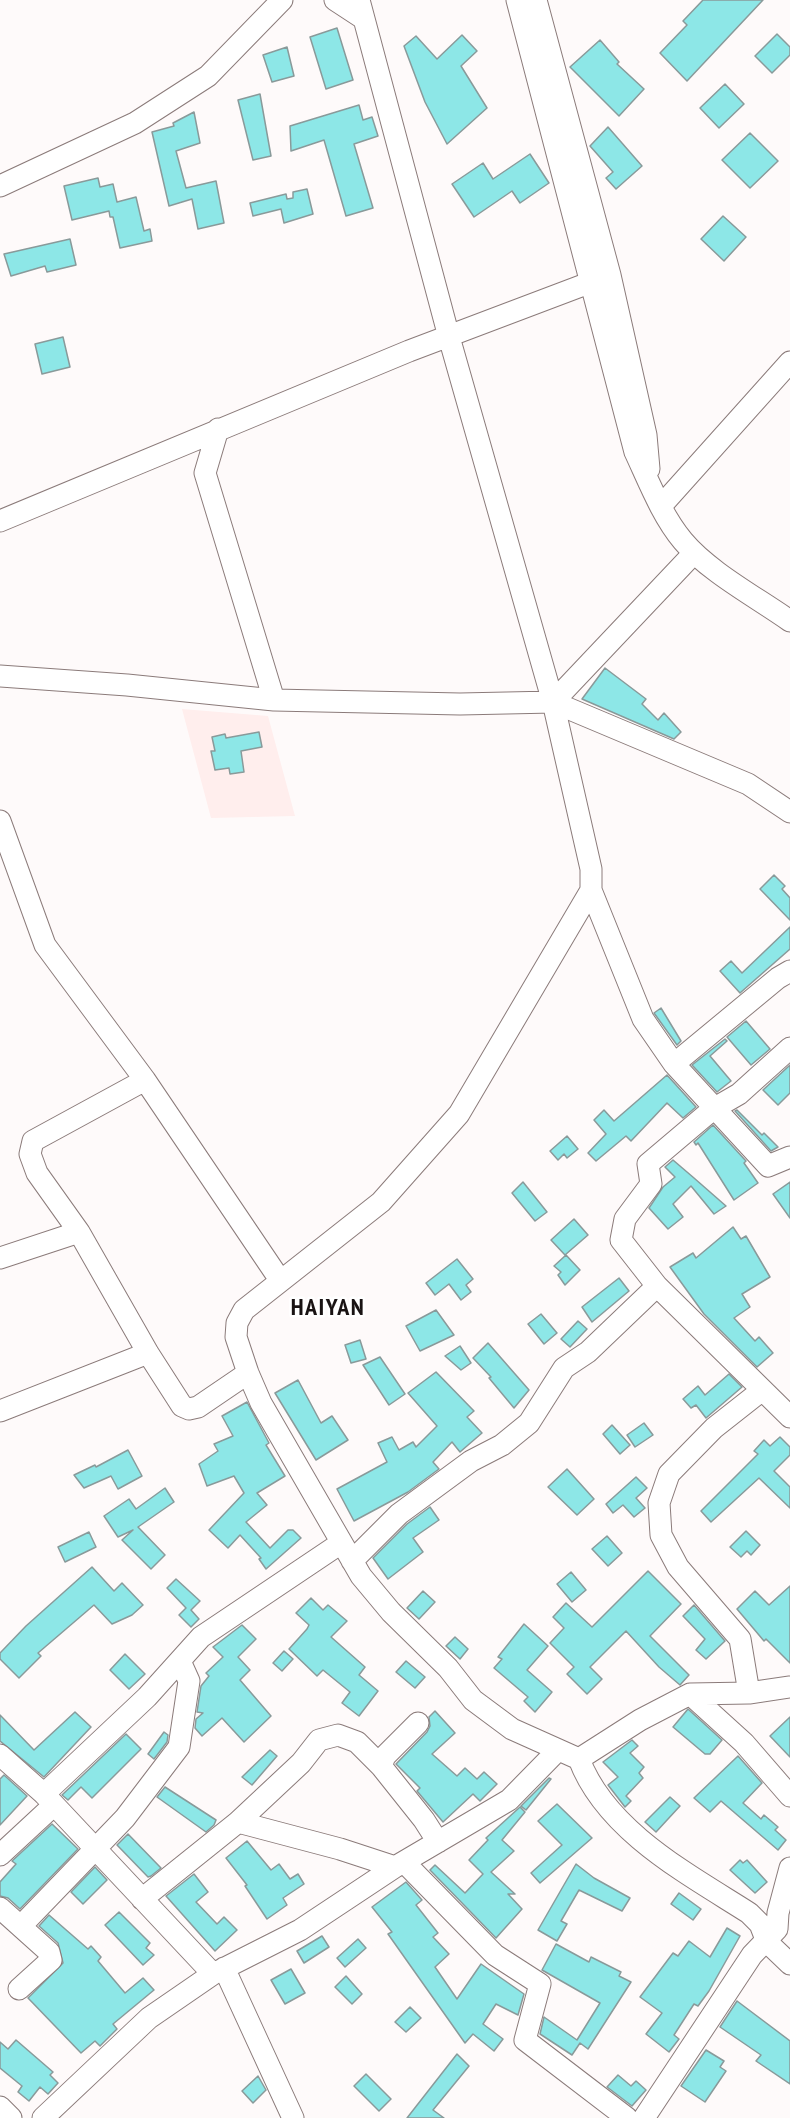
<!DOCTYPE html>
<style>
body{margin:0}
canvas{display:block;background:#fefafa}
</style>
<canvas width="790" height="2118"></canvas>
<script>
const ctx = document.querySelector('canvas').getContext('2d');
ctx.lineJoin = 'round';
function fillPath(path, color) { ctx.fillStyle = color; ctx.fill(path, 'evenodd'); }
function strokePath(path, color, width, dash) { ctx.strokeStyle = color; ctx.lineWidth = width; ctx.lineCap = dash ? 'butt' : 'round'; ctx.setLineDash(dash || []); ctx.stroke(path); }
function drawText(font, color, halo, rows, align = 'center') {
  ctx.font = font + ' "PT Sans Narrow",sans-serif'; ctx.lineWidth = 5; ctx.setLineDash([]); ctx.textBaseline = 'middle'; ctx.strokeStyle = halo; ctx.fillStyle = color; for (const [text, x, y, turn = 0] of rows) {
    ctx.save(); ctx.translate(x, y); ctx.rotate((+turn || 0) * Math.PI / 180); ctx.textAlign = isNaN(turn) ? turn : align; if (halo) ctx.strokeText(text, 0, 0); ctx.fillText(text, 0, 0); ctx.restore();
  }
}
fillPath(new Path2D(`
 M182 709 268 716 295 816 211 818Z`), '#ffeeed');
const building = new Path2D(`
 M703 0H763L687 81 660 53 687 25 683 21Z
 M337 28 353 80 326 89 310 37Z
 M777 34 790 47V55L772 73 755 56Z
 M462 35 477 51 461 66 487 108 447 144 425 102 404 46 416 36 437 59Z
 M600 40 619 62 617 64 644 89 619 116 570 67Z
 M287 47 294 76 272 82 263 55Z
 M725 84 744 104 719 128 700 108Z
 M260 94 271 156 253 160 238 100Z
 M359 105 363 120 372 117 378 136 354 144 373 208 346 216 324 140 291 151 290 126Z
 M194 112 200 143 176 151 186 188 216 181 224 223 198 229 192 199 169 206 152 132 174 126 173 123Z
 M608 127 642 166 616 189 606 178 613 172 590 146Z
 M750 133 778 161 750 188 722 160Z
 M530 154 549 183 520 203 512 191 474 217 452 184 483 163 493 179Z
 M98 178 100 187 113 184 117 202 136 197 144 231 150 229 152 241 120 248 113 217H110L109 211 72 220 64 186Z
 M307 189 313 214 284 223 281 209 253 216 250 203 286 194 287 199 293 198V192Z
 M723 216 746 237 724 261 701 239Z
 M70 239 76 265 47 272 45 266 11 276 4 254Z
 M63 337 70 367 42 374 35 344Z
 M605 668 646 699 642 704 658 720 664 713 681 732 674 739 582 699Z
 M259 732 262 747 241 751 244 772 230 774 229 768 215 770 211 751H215L212 737 225 734 226 738Z
 M774 875 785 886 782 889 790 898V920L760 889Z
 M790 927V949L740 993 720 971 731 961 742 973Z
 M661 1008 681 1041 677 1045 654 1013Z
 M746 1021 770 1049 751 1065 727 1037Z
 M725 1039 727 1041 710 1056 731 1081 717 1092 692 1065Z
 M790 1065V1093L778 1105 763 1090Z
 M667 1075 696 1107 683 1118 667 1103 631 1141 626 1136 596 1161 588 1153 606 1134 594 1120 604 1110 614 1121Z
 M737 1110 762 1135 764 1133 778 1147 771 1151 735 1111Z
 M713 1125 746 1161 744 1163 758 1183 734 1200 698 1143 696 1145 694 1142Z
 M567 1136 578 1149 567 1158 564 1154 558 1160 550 1151Z
 M673 1160 694 1178 726 1206 714 1214 691 1186 673 1204 683 1217 668 1229 649 1208 663 1187 675 1177 665 1167Z
 M523 1182 547 1212 535 1221 512 1193Z
 M790 1182V1218L773 1194Z
 M574 1219 588 1235 565 1255 551 1240Z
 M733 1227 741 1239 746 1236 770 1277 742 1294 750 1307 734 1318 755 1341 759 1337 773 1353 757 1367 704 1314 670 1267 693 1253 696 1258Z
 M566 1255 580 1270 565 1285 558 1275 561 1272 554 1266Z
 M457 1259 473 1279 466 1285 471 1292 461 1300 449 1284 435 1295 426 1283Z
 M619 1278 629 1291 592 1322 582 1307Z
 M436 1310 454 1335 420 1351 406 1326Z
 M541 1314 557 1333 544 1344 528 1324Z
 M578 1321 587 1329 570 1347 561 1339Z
 M360 1340 366 1359 351 1363 345 1345Z
 M488 1343 529 1390 514 1408 489 1378 491 1377 473 1358Z
 M460 1346 471 1363 461 1370 445 1356Z
 M380 1357 405 1394 389 1405 363 1365Z
 M436 1372 474 1411 467 1417 482 1433 460 1452 452 1442 433 1462 439 1469 408 1492 354 1521 337 1489 387 1462 378 1443 392 1437 399 1450 413 1442 416 1447 437 1426 408 1393Z
 M729 1374 742 1387 706 1418 696 1405 691 1408 683 1399 698 1386 705 1395Z
 M298 1380 321 1423 332 1416 348 1440 316 1460 275 1393Z
 M247 1402 269 1443 266 1445 285 1476 257 1493 267 1505 246 1522 270 1548 288 1530H293L301 1538 266 1569 259 1559 261 1558 240 1535 228 1548 209 1530 244 1493 234 1476 207 1486 199 1464 218 1451 214 1444 233 1436 222 1416Z
 M644 1423 653 1435 635 1447 627 1435Z
 M612 1425 630 1445 620 1454 603 1434Z
 M780 1437 790 1447V1455L774 1471 790 1487V1508L759 1478 711 1522 701 1511 758 1454 754 1451 764 1440 770 1446Z
 M128 1450 142 1476 118 1489 111 1476 84 1488 74 1475 95 1465 96 1467Z
 M567 1469 594 1499 577 1515 548 1487Z
 M636 1477 647 1488 636 1498 645 1508 634 1517 623 1505 613 1513 606 1504Z
 M165 1488 174 1502 138 1527 165 1555 151 1569 122 1540 133 1530 118 1537 104 1516 129 1499 136 1509Z
 M430 1507 439 1520 413 1538 423 1552 388 1579 373 1558 407 1524Z
 M746 1531 760 1545 751 1555 747 1551 741 1557 730 1547Z
 M89 1532 96 1547 65 1562 58 1547Z
 M607 1536 622 1553 608 1566 592 1549Z
 M92 1567 114 1591 122 1583 143 1605 132 1615 112 1624 94 1605 38 1653 41 1656 19 1678 0 1659V1653L26 1626Z
 M648 1571 681 1604 650 1636 689 1675 680 1685 659 1667 626 1631 590 1667 602 1679 587 1694 567 1674 574 1667 550 1643 564 1628 553 1617 566 1603 592 1627Z
 M571 1572 586 1590 572 1602 557 1584Z
 M176 1579 200 1601 191 1610 199 1619 191 1627 179 1615 186 1608 167 1588Z
 M790 1586V1663L766 1639 764 1641 737 1609 755 1591 769 1605Z
 M423 1591 435 1602 419 1619 407 1608Z
 M311 1598 323 1610 328 1605 347 1621 331 1637 365 1667 359 1675 378 1691 359 1716 342 1703 350 1692 323 1670 317 1676 289 1649 307 1629 309 1625 296 1613Z
 M694 1605 725 1641 706 1659 696 1650 705 1639 683 1616Z
 M524 1624 548 1646 527 1670 552 1692 535 1712 524 1701 528 1697 494 1668 502 1659 498 1657Z
 M242 1625 256 1639 238 1657 250 1670 240 1680 271 1716 244 1742 222 1718 202 1736 195 1728 196 1719 203 1713 197 1712 201 1686 209 1676 206 1673 223 1657 213 1647Z
 M455 1637 468 1649 460 1659 446 1646Z
 M284 1651 293 1659 282 1671 273 1663Z
 M125 1654 145 1674 129 1689 110 1670Z
 M406 1661 425 1677 415 1688 396 1672Z
 M688 1709 722 1740 710 1754H705L673 1727Z
 M435 1711 455 1733 432 1754 457 1776 465 1768 477 1779 484 1772 497 1784 480 1801 473 1794 443 1822 417 1791 420 1788 396 1764 427 1732 430 1726 429 1717Z
 M75 1712 91 1727 44 1777 0 1741V1715L34 1750Z
 M790 1717V1757L770 1736Z
 M164 1732 168 1735 167 1742 154 1759 148 1754Z
 M126 1734 141 1749 92 1798 81 1787 68 1800 62 1795Z
 M632 1740 638 1746 630 1753 644 1767 639 1773 643 1778 626 1796 631 1801 625 1807 608 1785 618 1777 603 1762Z
 M270 1750 277 1756 252 1785 242 1777Z
 M738 1756 762 1783 743 1803 761 1819 764 1815 778 1827 775 1830 786 1840 778 1850 721 1801 710 1812 694 1798Z
 M4 1775 27 1796 0 1825V1779Z
 M549 1778 551 1779 526 1810 521 1806Z
 M165 1787 216 1820 214 1825 206 1832 157 1797Z
 M670 1797 680 1806 656 1832 645 1822Z
 M557 1804 592 1838 540 1883 531 1873 562 1845 538 1821Z
 M520 1807 525 1812 502 1840 514 1851 491 1872 515 1894H508L522 1909 496 1938 430 1870 435 1865 465 1893 483 1874 469 1860 488 1840 486 1838Z
 M52 1824 78 1849 20 1909 8 1898 0 1896V1882L16 1864 12 1861Z
 M128 1834 161 1868 151 1876 148 1877 117 1845Z
 M247 1841 271 1870 279 1864 290 1879 298 1874 304 1884 283 1898 287 1905 267 1919 245 1886 247 1885 226 1858Z
 M740 1860 743 1863 747 1860 767 1882 755 1893 730 1870Z
 M576 1864 594 1878 630 1898 622 1911 579 1890 561 1921 567 1924 557 1941 538 1930Z
 M95 1867 107 1880 83 1904 71 1892Z
 M194 1874 208 1892 196 1902 217 1924 224 1917 237 1930 215 1951 166 1896Z
 M406 1882 422 1900 416 1905 438 1933 433 1937 449 1954 435 1967 457 1999 481 1964 524 1994 518 2015 496 2004 483 2024 503 2039 494 2051 473 2034 465 2043 388 1934 392 1932 372 1907Z
 M679 1893 701 1909 693 1920 671 1904Z
 M119 1912 150 1943 146 1948 154 1955 143 1965 105 1925Z
 M49 1915 88 1949 91 1946 101 1957 98 1961 125 1993 143 1978 154 1990 113 2024 117 2029 100 2046 95 2041 81 2053 28 1998 63 1963 58 1943 39 1926Z
 M727 1928 740 1936 709 1991 698 2006 694 2004 674 2035 679 2039 669 2052 646 2034 662 2013 640 1997 673 1953 678 1956 689 1941 710 1957Z
 M322 1936 329 1947 304 1963 297 1951Z
 M358 1939 366 1948 345 1967 337 1958Z
 M556 1944 589 1962 591 1957 621 1972 619 1976 631 1982 588 2049 580 2043 572 2055 540 2034 544 2017 577 2040 600 2003 542 1970Z
 M291 1969 305 1993 285 2004 271 1980Z
 M346 1976 362 1994 352 2004 335 1987Z
 M737 2001 790 2041V2084L756 2061 761 2055 720 2027Z
 M410 2007 421 2018 406 2032 395 2022Z
 M16 2040 53 2072 50 2075 58 2083 48 2094 40 2087 29 2101 18 2092 22 2086 0 2068V2042L8 2049Z
 M706 2050 724 2061 720 2067 726 2071 705 2102 681 2086Z
 M457 2054 469 2066 433 2110 444 2118H407Z
 M366 2074 391 2099 379 2111 354 2086Z
 M618 2075 631 2086 636 2081 646 2090 632 2106 607 2087Z
 M258 2076 266 2090 253 2103 242 2091Z`);
fillPath(building, '#8de7e7');
strokePath(building, '#899a9a', 1.5);
const minor = new Path2D(`
 M335 0 364 19
 M359 0 449 337 553 702 591 869V890L459 1114 381 1202 244 1310 237 1323 236 1337 248 1373 261 1403 361 1576 391 1612 448 1668 473 1700 512 1729 579 1759 640 1720 690 1694 749 1693 790 1687
 M517 0 635 452C649 482 662 516 683 541 709 572 756 597 790 621
 M536 0 610 275 646 435 649 469
 M0 186 135 123 208 76 282 0
 M218 429 205 473 274 700
 M661 506 790 362
 M0 521 409 351 610 275
 M0 676 127 685 274 700 460 704 553 702 748 784 790 812
 M553 702 694 553
 M0 821 45 945 145 1080 280 1280
 M591 890 643 1019 674 1064 768 1166 790 1157
 M790 1048 739 1094 713 1109 648 1164 651 1184 625 1219 621 1240 657 1286 790 1417
 M674 1064 778 978 790 971
 M145 1080 33 1141 30 1154 37 1173 79 1232 148 1353 182 1406 189 1409 198 1407 248 1373
 M0 1258 79 1232
 M0 1411 148 1353
 M352 1561 399 1514 471 1461 502 1445 529 1423 564 1368 588 1352 657 1286
 M749 1693 740 1639 678 1567 661 1535 659 1503 669 1474 714 1428 761 1391
 M690 1694 744 1743 790 1796
 M0 1755 44 1794 213 1974
 M579 1759C606 1831 688 1874 749 1913L760 1924 767 1942 790 1964
 M381 1766 385 1756 418 1723
 M44 1794 147 1697 201 1637 341 1543
 M238 1822 301 1763 319 1740 338 1735 357 1742 381 1766 424 1820 438 1842
 M0 1855 54 1805
 M404 1862 495 1955 540 1984 525 2040 627 2118
 M142 1899 238 1822 340 1849 395 1867
 M0 1908 49 1952 51 1960 19 1989
 M21 1926 125 1818 179 1747 189 1681 180 1661
 M224 1968 293 2118
 M0 2107 11 2118
 M43 2118 149 2018 213 1974 300 1930 395 1867 509 1800 558 1750
 M644 2118 752 1955 777 1929 778 1913 790 1868`);
strokePath(minor, '#8b7b7a', 23);
strokePath(minor, '#fff', 21);
ctx.letterSpacing = '1.5px';
drawText('bold 24px', '#191313', '#fff', [
 ["HAIYAN",328,1308]
]);
ctx.letterSpacing = '0px';
</script>
